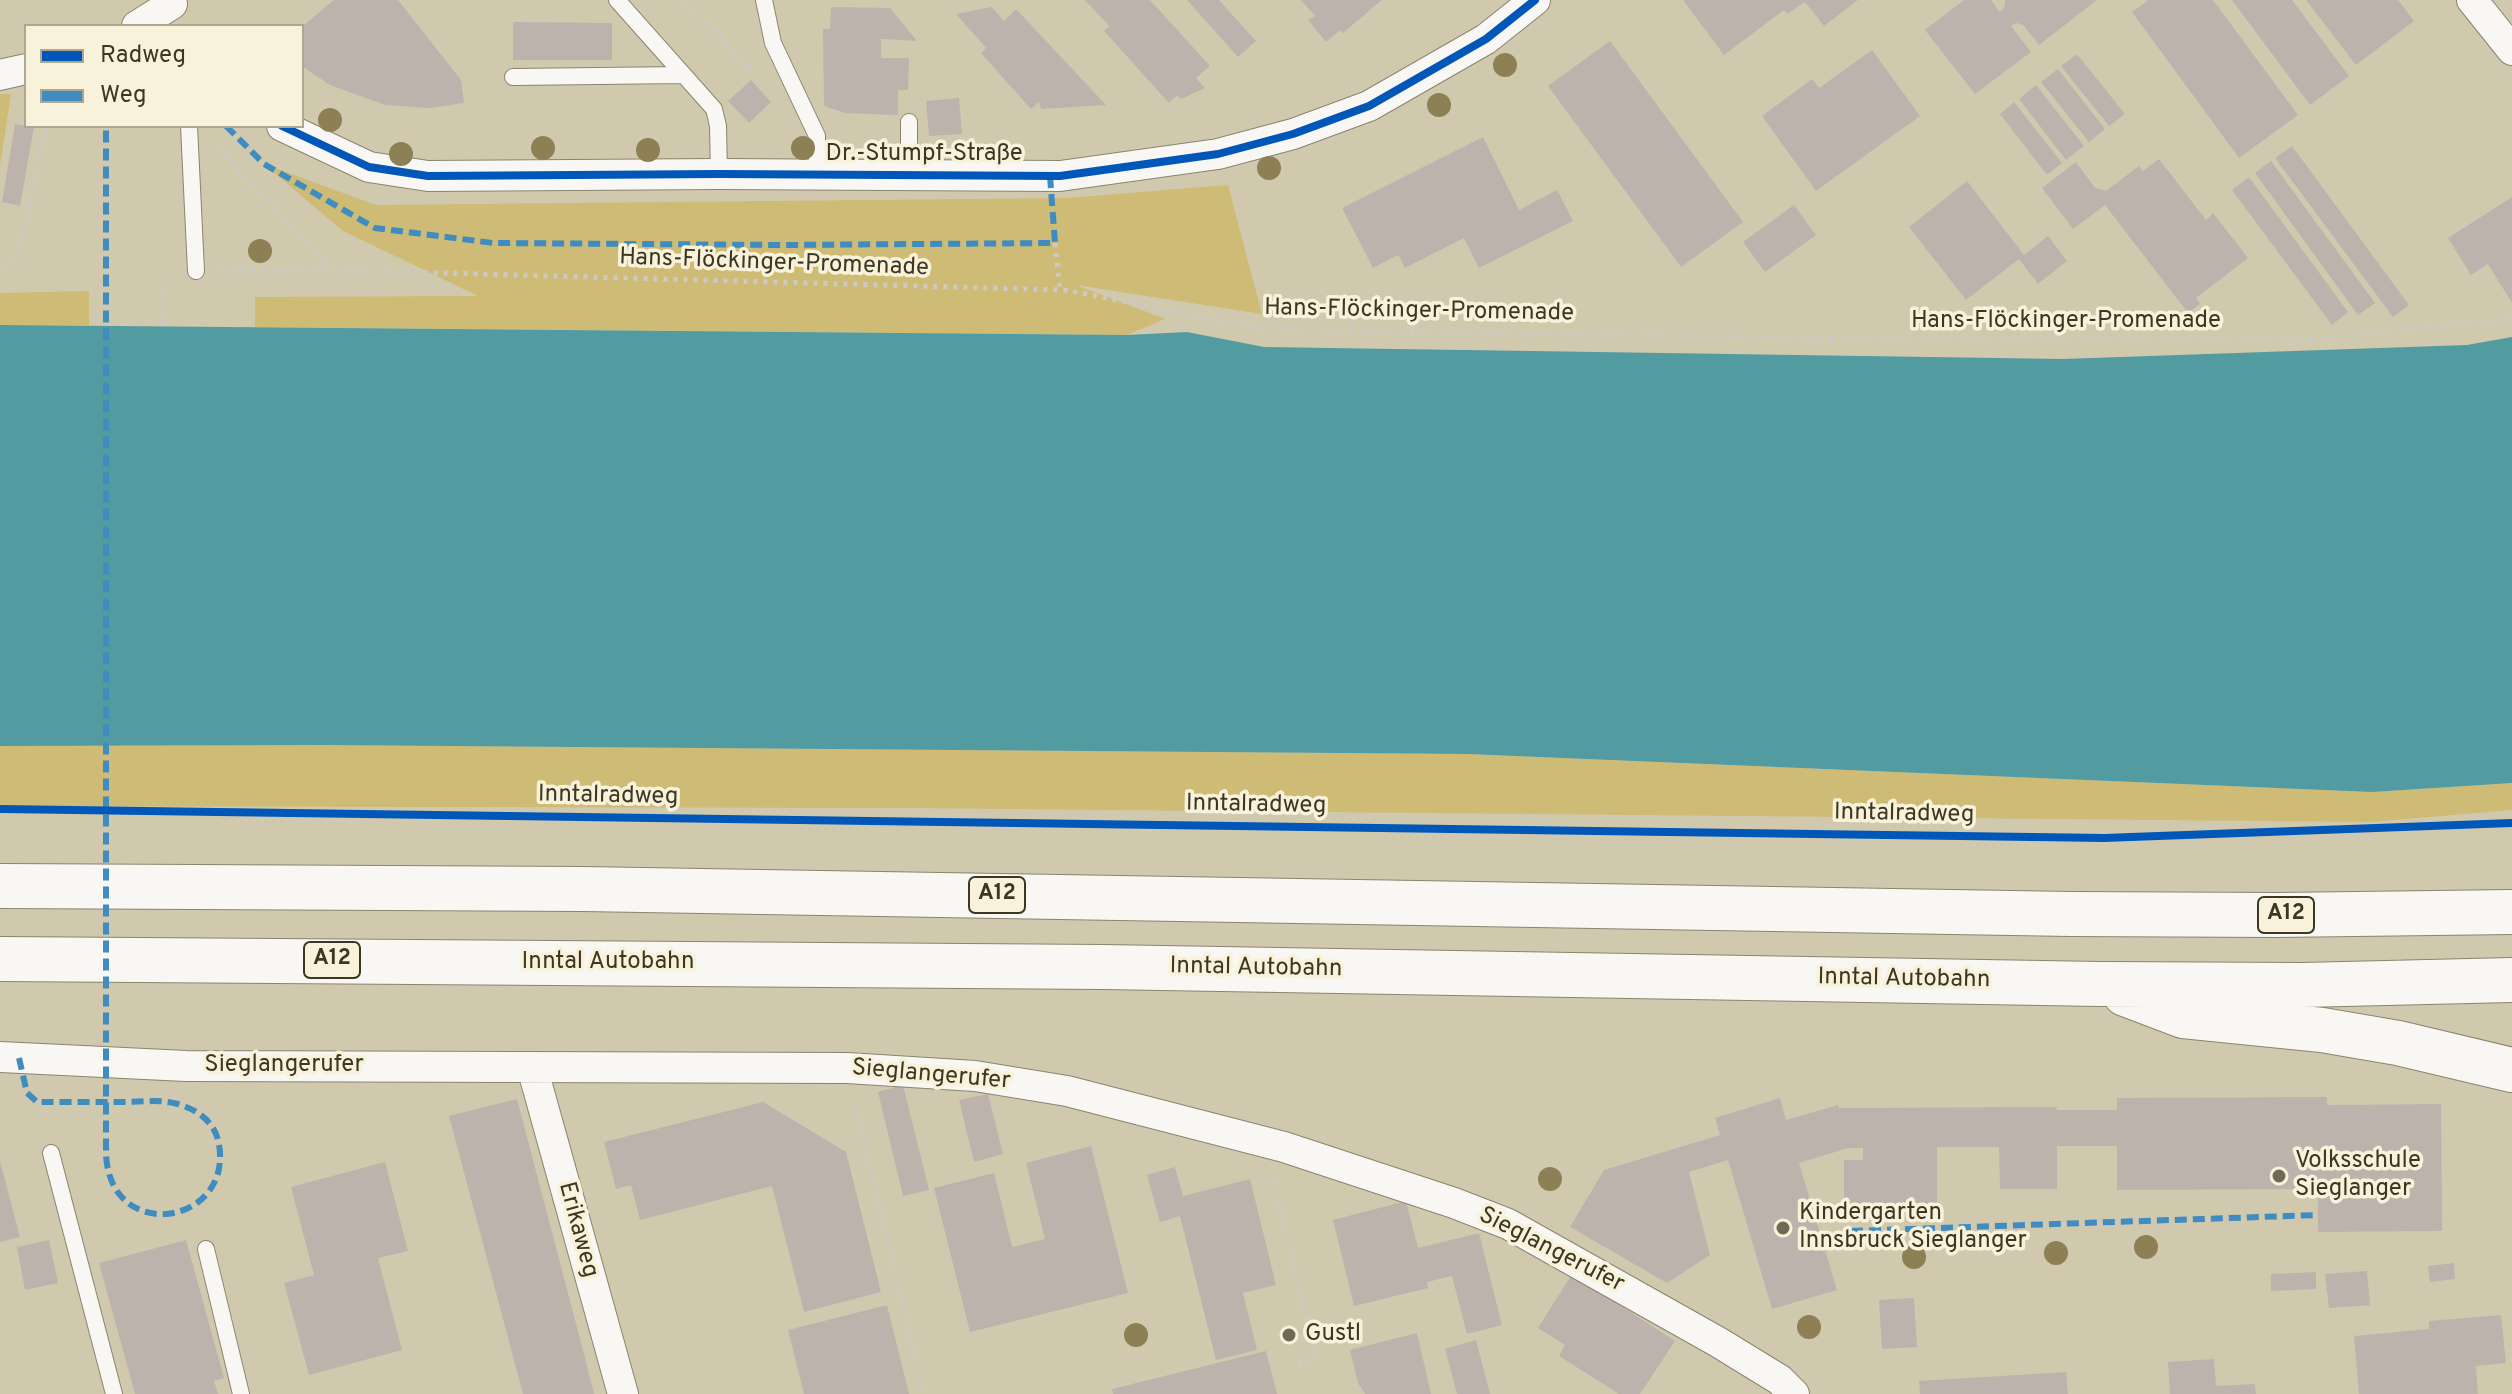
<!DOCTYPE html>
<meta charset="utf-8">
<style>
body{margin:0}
#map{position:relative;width:2512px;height:1394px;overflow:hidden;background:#d1c9ae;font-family:Overpass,sans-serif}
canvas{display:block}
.legend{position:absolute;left:24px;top:24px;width:280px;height:104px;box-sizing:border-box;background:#f9f2da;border:2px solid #ada791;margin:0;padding:10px 14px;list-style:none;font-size:24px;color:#3c3623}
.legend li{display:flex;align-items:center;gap:16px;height:40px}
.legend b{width:40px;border:2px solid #ada791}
</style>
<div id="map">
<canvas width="2512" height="1394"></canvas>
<ul class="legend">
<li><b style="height:10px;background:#0057b8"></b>Radweg</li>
<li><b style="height:10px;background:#3e8cc0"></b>Weg</li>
</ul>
</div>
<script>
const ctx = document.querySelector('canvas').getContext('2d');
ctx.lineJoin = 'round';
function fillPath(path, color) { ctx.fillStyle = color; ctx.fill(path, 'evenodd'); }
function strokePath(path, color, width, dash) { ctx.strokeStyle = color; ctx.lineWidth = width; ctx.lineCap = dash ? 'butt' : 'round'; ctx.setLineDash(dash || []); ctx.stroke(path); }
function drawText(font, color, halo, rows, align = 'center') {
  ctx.font = font + ' Overpass,sans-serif'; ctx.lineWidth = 7; ctx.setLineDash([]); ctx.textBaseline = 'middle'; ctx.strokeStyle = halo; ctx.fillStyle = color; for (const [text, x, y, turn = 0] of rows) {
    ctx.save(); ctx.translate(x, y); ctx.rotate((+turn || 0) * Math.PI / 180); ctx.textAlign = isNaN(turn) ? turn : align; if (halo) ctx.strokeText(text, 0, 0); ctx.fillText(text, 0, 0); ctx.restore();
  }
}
fillPath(new Path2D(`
 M0 94H11L0 166Z
 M264 164 376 205 1067 198 1228 185 1262 314 1076 285 1165 319 1127 335 255 327V297L478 296 343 231Z
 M89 291V325H0V293Z
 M322 745 1468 754 2372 792 2512 783V810L2370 822 904 808 0 806V746Z`), '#cebb75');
fillPath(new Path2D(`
 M0 325 1127 335 1187 332 1264 347 2063 359 2467 345 2512 337V783L2372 792 1468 754 322 745 0 746Z`), '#519ba1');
fillPath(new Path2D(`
 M334 0H398L461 80 464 103 429 108 385 105 330 85 303 67 302 27Z
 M1085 0H1150L1210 66 1196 78 1205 88 1181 99 1177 95 1169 103 1104 31 1109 26Z
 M1187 0H1219L1256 41 1238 57Z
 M1301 0H1382L1343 33 1340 30 1326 42 1308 20 1315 16Z
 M1683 0H1858L1824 26 1805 2 1787 14 1784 10 1724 55Z
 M1964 0H1991L2000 12 2004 8 2005 0H2097L2039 45 2023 25 2016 23 2011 26 2031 52 1975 94 1925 30Z
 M2149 0H2213L2298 115 2239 158 2132 12Z
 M2232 0H2292L2349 76 2310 105Z
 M2306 0H2398L2414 21 2356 65Z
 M831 7 890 8 917 41 881 39V58H909L908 90H898V115L845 113 824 106 823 29H830Z
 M992 7 1004 21 1016 9 1106 105 1041 109 1039 102 1031 109 981 53 986 48 956 14Z
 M513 22 612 23V60H513Z
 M1610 41 1743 222 1681 267 1548 86Z
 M1872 50 1920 116 1816 191 1762 116 1812 79 1819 88Z
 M2077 54 2125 114 2109 126 2061 66Z
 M2058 69 2105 129 2089 142 2041 82Z
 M751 80 771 102 749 123 728 101Z
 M2036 85 2084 146 2066 160 2019 99Z
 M959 98 962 134 929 136 926 101Z
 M2014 102 2062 163 2047 175 2000 114Z
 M15 124 34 127 20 206 2 202Z
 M1483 137 1519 210 1557 190 1573 221 1479 268 1464 238 1405 268 1398 255 1373 268 1342 208Z
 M2292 146 2409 305 2393 317 2275 158Z
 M2159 159 2206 220 2213 213 2248 258 2196 298 2200 304 2188 313 2105 205 2073 229 2042 188 2076 162 2095 188 2106 191 2139 166 2143 171Z
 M2271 161 2375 303 2358 315 2255 173Z
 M2249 177 2348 312 2332 325 2232 190Z
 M1967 181 2024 255 2048 236 2067 261 2038 284 2019 259 1966 300 1909 227Z
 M2512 197V303L2488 264 2471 275 2448 238Z
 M1794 205 1816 235 1765 272 1743 242Z
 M903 1085 929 1190 903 1196 878 1092Z
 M988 1094 1003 1154 974 1162 959 1100Z
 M2327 1097V1105L2441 1104 2442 1231 2318 1232V1189L2117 1190V1146H2057V1189H2000L1999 1147H1937V1213L1863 1214V1210H1844V1160H1863V1148H1848L1799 1163 1837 1290 1772 1309 1728 1160 1689 1172 1710 1255 1667 1283 1570 1227 1604 1170 1720 1135 1715 1118 1780 1098 1786 1120 1838 1105 1839 1108 2057 1107 2056 1110H2117V1098Z
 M517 1099 585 1358 594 1394H523L449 1116Z
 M763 1102 846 1152 881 1292 804 1312 772 1186 640 1220 631 1185 616 1189 604 1142Z
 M1091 1146 1128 1293 970 1332 934 1188 994 1173 1012 1247 1045 1239 1026 1163Z
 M0 1161 20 1237 0 1242Z
 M385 1162 408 1251 378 1258 402 1350 309 1375 284 1283 314 1275 291 1187Z
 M1175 1167 1183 1196 1250 1179 1276 1285 1243 1293 1257 1350 1216 1360 1180 1216 1160 1222 1147 1175Z
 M1406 1201 1418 1248 1479 1233 1502 1325 1467 1334 1452 1276 1427 1282 1428 1288 1354 1306 1333 1220Z
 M49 1240 58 1283 25 1290 17 1247Z
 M186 1240 224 1378 214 1381 218 1394H135L99 1263Z
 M2454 1263 2455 1279 2430 1282 2428 1266Z
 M2367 1271 2370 1305 2329 1308 2325 1274Z
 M2316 1272V1289L2271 1291V1274Z
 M1572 1274 1675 1341 1640 1394H1619L1559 1356 1565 1345 1538 1328Z
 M1914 1298 1917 1347 1882 1349 1879 1300Z
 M887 1305 909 1394H804L788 1330Z
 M2501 1315 2506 1363 2476 1366 2478 1394H2359L2354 1336 2429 1329V1321Z
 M1417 1333 1431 1394H1365L1358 1383 1350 1350Z
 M1476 1340 1490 1394H1457L1445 1349Z
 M1266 1351 1277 1394H1113L1112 1389Z
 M2214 1359 2216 1386 2255 1384 2256 1394H2170L2168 1362Z
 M2066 1372 2068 1394H1920L1919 1381Z`), '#beb2ad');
const lane = new Path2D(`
 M617 0 714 109 718 126 719 174
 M764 0 773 43 817 136V174
 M513 77 683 75
 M909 122V175
 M189 126 196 271
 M51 1153 114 1394
 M206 1249 241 1394`);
const street = new Path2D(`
 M2472 0 2512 50
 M137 26 172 4
 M0 75 26 69
 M282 126 369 167 428 176 719 174 1060 176 1218 154 1293 134 1369 106 1486 39 1535 0
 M0 1057 186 1066 847 1068 975 1076 1067 1091 1284 1147 1454 1203 1508 1224 1718 1342 1780 1380 1794 1394
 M532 1067 623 1394`);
const highway = new Path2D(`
 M0 886 583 889 2071 914 2277 915 2512 912
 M0 959 1103 967 2100 984 2302 985 2512 980
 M2125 994 2183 1016 2322 1030 2398 1043 2512 1070`);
strokePath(lane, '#8a846f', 18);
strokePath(street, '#8a846f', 32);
strokePath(highway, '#8a846f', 46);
strokePath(new Path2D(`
 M685 0 753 72
 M217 147 332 270 1065 290 1263 329 1977 341H2287L2512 319
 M1055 243 1060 290
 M0 268 17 259 46 126
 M221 271 331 270
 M162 326V291L175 284
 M855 1103 924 1394
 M1273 1180 1316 1361 1293 1367`), '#cccac2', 5, [4, 6]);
strokePath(lane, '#f8f7f3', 16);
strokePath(street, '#f8f7f3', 30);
strokePath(highway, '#f8f7f3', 44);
strokePath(new Path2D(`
 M226 126 264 164 375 228 493 243 785 245 1055 243 1050 176
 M19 1058 27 1093 37 1102C65 1102 94 1102 123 1102 141 1102 160 1099 178 1104 198 1110 215 1122 219 1144 233 1225 111 1245 106 1155V126
 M1851 1231 2318 1215`), '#3e8cc0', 6, [12, 6]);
strokePath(new Path2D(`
 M282 126 369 167 428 176 719 174 1060 176 1218 154 1293 134 1369 106 1486 39 1535 0
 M0 809 2104 838 2512 823`), '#0057b8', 8);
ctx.fillStyle = '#8c8054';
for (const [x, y] of [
 [1505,65],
 [1439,105],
 [330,120],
 [543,148],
 [803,148],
 [648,150],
 [401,154],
 [1269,168],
 [260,251],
 [1550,1179],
 [2146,1247],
 [2056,1253],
 [1914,1257],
 [1809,1327],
 [1136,1335]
]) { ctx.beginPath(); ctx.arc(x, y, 12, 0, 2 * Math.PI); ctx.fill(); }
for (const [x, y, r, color] of [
 [2279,1176,8,"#706954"],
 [1783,1228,8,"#706954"],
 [1289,1335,8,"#706954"]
]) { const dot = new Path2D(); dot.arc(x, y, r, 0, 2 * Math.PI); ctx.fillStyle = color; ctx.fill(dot); strokePath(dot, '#f9f2da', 3); }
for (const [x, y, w] of [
 [997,895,56],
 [2286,915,56],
 [332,960,56]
]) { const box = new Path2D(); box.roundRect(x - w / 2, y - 18, w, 36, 6); ctx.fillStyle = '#f9f2da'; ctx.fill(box); strokePath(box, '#3c3623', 2); }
drawText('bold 22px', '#3c3623', null, [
 ["A12",997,895],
 ["A12",2286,915],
 ["A12",332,960]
]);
drawText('24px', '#3c3623', '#f9f2da', [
 ["Dr.-Stumpf-Straße",924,155],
 ["Hans-Flöckinger-Promenade",774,264,2],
 ["Hans-Flöckinger-Promenade",1419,312,1],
 ["Hans-Flöckinger-Promenade",2066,322],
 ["Inntalradweg",608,797,1],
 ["Inntalradweg",1256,806,1],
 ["Inntalradweg",1904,815,1],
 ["Inntal Autobahn",608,963],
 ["Inntal Autobahn",1256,969,1],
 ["Inntal Autobahn",1904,980,1],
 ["Sieglangerufer",284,1066],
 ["Sieglangerufer",931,1076,5],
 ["Erikaweg",577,1230,75],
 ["Sieglangerufer",1551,1251,27]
]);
drawText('24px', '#3c3623', '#f9f2da', [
 ["Volksschule",2295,1162],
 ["Sieglanger",2295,1190],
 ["Kindergarten",1799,1214],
 ["Innsbruck Sieglanger",1799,1242],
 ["Gustl",1305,1335]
], 'left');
</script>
